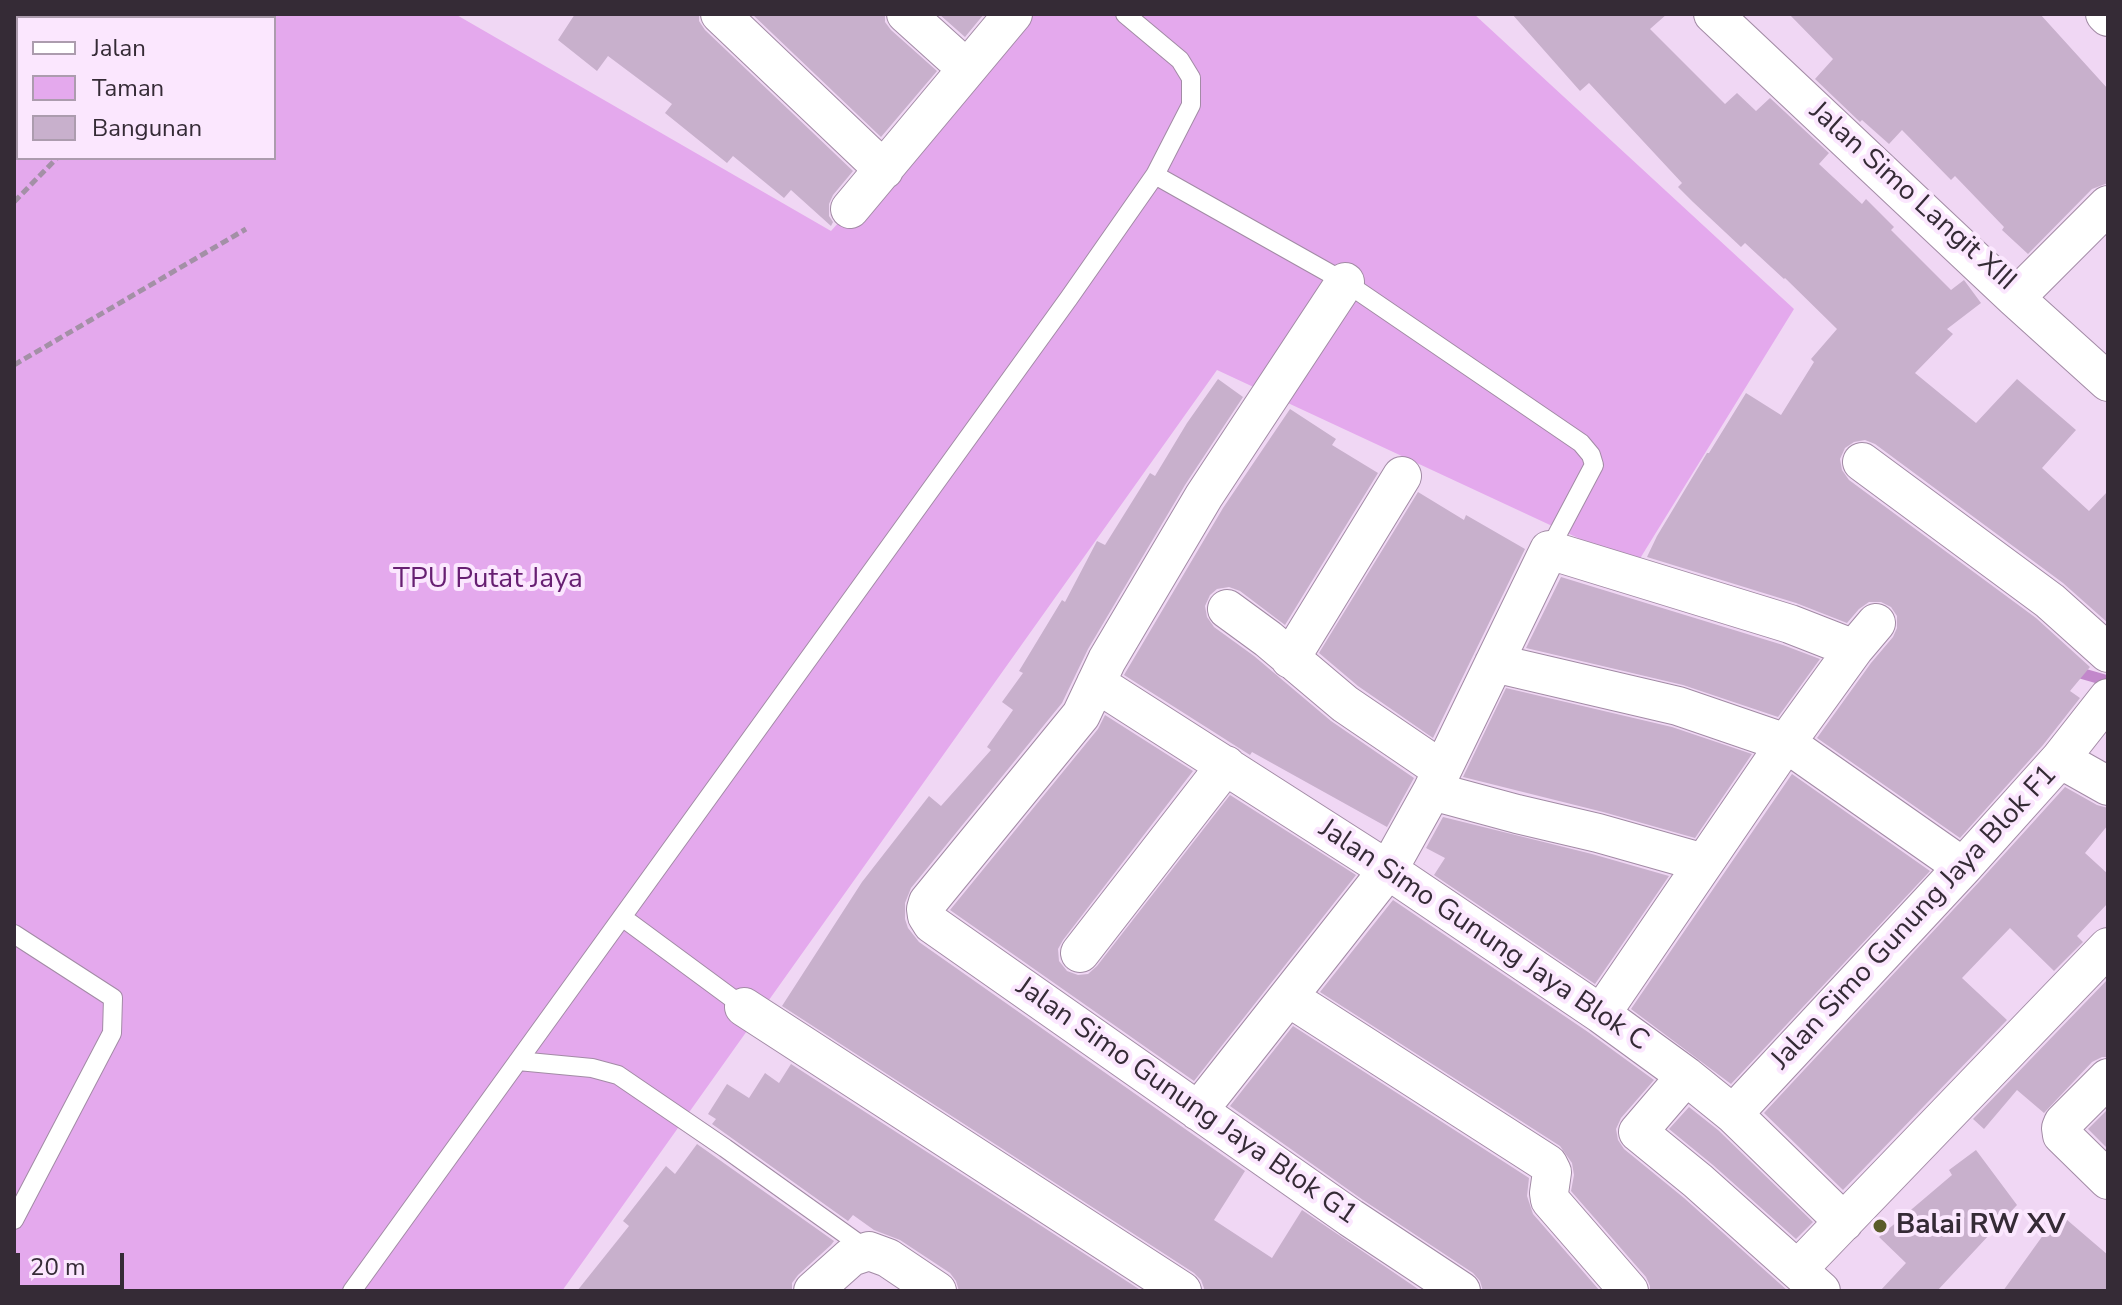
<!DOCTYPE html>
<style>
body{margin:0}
#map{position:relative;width:2122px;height:1305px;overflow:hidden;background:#f0d7f4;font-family:"Nunito Sans",sans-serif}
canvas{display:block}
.frame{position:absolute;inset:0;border:16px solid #352b36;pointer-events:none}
.legend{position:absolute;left:16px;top:16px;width:260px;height:144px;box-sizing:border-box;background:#fbe7fe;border:2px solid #ac9cae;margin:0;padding:10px 14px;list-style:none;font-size:24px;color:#352b36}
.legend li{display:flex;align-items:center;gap:16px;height:40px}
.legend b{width:40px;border:2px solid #ac9cae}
.scale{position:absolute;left:16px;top:1253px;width:108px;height:36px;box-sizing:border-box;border:4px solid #352b36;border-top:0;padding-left:10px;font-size:24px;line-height:28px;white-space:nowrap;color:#352b36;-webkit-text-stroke:6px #fbe7fe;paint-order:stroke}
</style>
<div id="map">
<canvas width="2122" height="1305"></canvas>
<div class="frame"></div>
<ul class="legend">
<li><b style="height:10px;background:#fff"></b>Jalan</li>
<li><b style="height:22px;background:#e4a9ed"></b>Taman</li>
<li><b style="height:22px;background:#c8b0cc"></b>Bangunan</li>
</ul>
<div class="scale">20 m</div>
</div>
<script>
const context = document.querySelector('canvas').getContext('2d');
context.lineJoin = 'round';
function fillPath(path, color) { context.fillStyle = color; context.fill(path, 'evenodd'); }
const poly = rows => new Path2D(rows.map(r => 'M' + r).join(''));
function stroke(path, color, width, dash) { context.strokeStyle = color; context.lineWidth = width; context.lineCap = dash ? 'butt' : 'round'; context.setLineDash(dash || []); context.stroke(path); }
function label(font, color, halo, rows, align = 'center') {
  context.font = font + ' "Nunito Sans",sans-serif'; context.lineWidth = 8; context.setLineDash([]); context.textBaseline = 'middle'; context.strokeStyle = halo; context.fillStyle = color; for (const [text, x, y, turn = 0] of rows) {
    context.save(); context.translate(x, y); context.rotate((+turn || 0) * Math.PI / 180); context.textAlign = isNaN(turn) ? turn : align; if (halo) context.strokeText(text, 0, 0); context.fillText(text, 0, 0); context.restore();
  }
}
fillPath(poly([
 [14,14,455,14,831,231,1027,14,1474,14,1794,309,1636,565,1217,370,562,1291,14,1291],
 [18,18,274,18,274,158,18,158]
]), '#e4a9ed');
stroke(poly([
 [2070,670,2108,681]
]), '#c287cb', 11);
fillPath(poly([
 [575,14,699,14,699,21,705,30,853,171,833,195,829,204,829,216,833,222,831,226,791,190,784,198,733,156,727,163,665,113,672,104,608,56,597,71,558,40],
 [752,14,885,14,885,22,891,30,937,71,881,137],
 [939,14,984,14,965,37],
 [1512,14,1667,14,1650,29,1725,104,1737,93,1756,111,1770,98,1829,153,1819,164,1862,204,1866,199,1894,227,1891,230,1951,290,1964,280,1981,303,1947,329,1953,334,1915,373,1976,423,2017,379,2076,430,2042,468,2089,511,2108,491,2108,623,2063,583,1875,444,1865,440,1854,442,1845,448,1840,459,1842,470,1849,480,2036,618,2090,667,2070,691,2080,698,2043,745,1960,838,1817,738,1871,663,1893,637,1897,628,1897,616,1891,607,1881,602,1869,602,1859,609,1847,623,1796,603,1647,557,1657,536,1707,453,1709,453,1746,393,1781,415,1814,362,1811,359,1837,329,1785,278,1784,279,1745,243,1741,247,1693,202,1678,187,1682,183,1589,83,1580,91],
 [1789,14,2040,14,2108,89,2108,183,2092,189,2028,254,2002,230,2004,227,1955,176,1951,180,1902,130,1889,144,1862,120,1860,122,1815,79,1833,59],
 [1218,379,1243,397,1185,485,1088,649,1062,703,911,888,905,903,905,919,908,928,919,942,1245,1171,1214,1220,1272,1258,1302,1210,1421,1291,1205,1291,1201,1280,1194,1273,782,1006,862,882,929,796,941,806,991,750,987,747,1013,710,1002,702,1023,673,1019,671,1062,600,1065,602,1097,541,1105,545,1150,473,1155,476,1187,423],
 [1290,409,1336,439,1332,445,1378,473,1285,625,1240,591,1229,587,1217,589,1210,595,1205,606,1207,617,1214,627,1254,656,1331,721,1414,778,1387,827,1252,752,1250,755,1124,675,1223,508],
 [1418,492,1464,520,1466,515,1525,549,1433,738,1358,686,1319,653],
 [1561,577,1783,645,1820,659,1778,717,1683,685,1526,648],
 [1506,688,1672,727,1752,754,1695,838,1603,812,1463,777],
 [1105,715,1193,771,1063,940,1058,949,1059,961,1067,971,1078,975,1088,974,1097,966,1230,795,1356,875,1194,1081,950,910,1098,729],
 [1792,774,1930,871,1731,1084,1631,1009],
 [2065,787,2097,805,2108,808,2108,825,2085,853,2108,874,2108,903,2077,936,2083,942,2054,971,2010,928,1962,978,2007,1020,1843,1190,1764,1113,1979,882],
 [1443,817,1592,854,1669,876,1595,984,1434,875,1445,858,1426,848],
 [1393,900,1588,1032,1654,1080,1621,1118,1616,1129,1618,1140,1624,1149,1684,1198,1788,1291,1650,1291,1650,1286,1646,1277,1571,1191,1574,1175,1572,1163,1560,1146,1320,992],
 [2108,979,2108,1057,2102,1057,2092,1062,2044,1113,2017,1090,1984,1129,1973,1119],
 [1293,1026,1529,1178,1527,1196,1533,1214,1600,1291,1483,1291,1480,1281,1473,1273,1363,1200,1230,1106],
 [791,1064,1142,1291,959,1291,956,1281,950,1273,900,1240,874,1230,853,1215,848,1221,712,1124,716,1119,708,1114,727,1084,749,1098,765,1073,779,1083],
 [1689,1107,1718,1130,1813,1222,1796,1239,1713,1165,1669,1129],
 [2108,1109,2108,1149,2088,1129],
 [697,1144,834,1241,831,1245,798,1275,792,1283,792,1291,577,1291,629,1226,623,1221,666,1166,675,1174],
 [1976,1150,2017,1205,1937,1291,1880,1291,1906,1263,1879,1237,1952,1175,1949,1170],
 [2059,1213,2108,1255,2108,1291,2003,1291]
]), '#c8b0cc');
const service = poly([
 [1155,175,1345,282,1581,443,1591,455,1594,465,1549,550],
 [622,917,744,1007],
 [14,934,113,998,112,1033,14,1220],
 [518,1061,592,1068,618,1075,725,1148,869,1251],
 [352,1291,1069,298,1155,175,1191,105,1191,78,1180,60,1125,14]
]);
const minor = poly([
 [720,14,884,170],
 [906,14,967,69],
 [1713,14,2015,298,2108,205],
 [2105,14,2108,17],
 [850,209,1013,14],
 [1345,282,1204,496,1107,660,1081,715,928,902,926,909,927,916,932,924,1351,1218,1461,1291],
 [2015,298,2108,382],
 [1862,462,2050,601,2108,653],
 [1227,609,1268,639,1345,704,1442,770],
 [1290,659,1402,476],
 [1494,663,1678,706,1786,743,1963,867],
 [1096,683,1388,870,1601,1014,1686,1076,1733,1114,1844,1222],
 [2060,759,2108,698],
 [1432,791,1517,814,1598,833,1704,863],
 [1080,953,1226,765],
 [1288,997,1548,1164,1552,1172,1549,1193,1550,1200,1629,1291],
 [744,1007,1182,1291],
 [1601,1014,1786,743,1854,649,1876,623],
 [1686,1076,1638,1132,1698,1181,1821,1291],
 [2108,1078,2063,1123,2061,1128,2062,1135,2108,1180],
 [1198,1111,1388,870,1432,791,1549,550,1790,624,1854,649],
 [1733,1114,1963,867,2060,759,2108,786],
 [1798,1269,2108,947],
 [813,1291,851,1257,869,1251,888,1258,937,1291]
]);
stroke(service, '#a28ba5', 20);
stroke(minor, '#a28ba5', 40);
stroke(poly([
 [195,18,199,14],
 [14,202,57,158],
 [14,365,246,229]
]), '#a390a6', 5, [8, 4]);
stroke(service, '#fff', 18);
stroke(minor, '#fff', 38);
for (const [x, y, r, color] of [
 [1880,1226,8,"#5b5c2a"]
]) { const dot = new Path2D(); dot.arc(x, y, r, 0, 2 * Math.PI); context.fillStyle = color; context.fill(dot); stroke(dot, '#fbe7fe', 3); }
label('28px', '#352b36', '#fbe7fe', [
 ["Jalan Simo Langit XIII",1912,197,42],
 ["Jalan Simo Gunung Jaya Blok F1",1915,918,-47],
 ["Jalan Simo Gunung Jaya Blok C",1483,936,34],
 ["Jalan Simo Gunung Jaya Blok G1",1186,1102,35]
]);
label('28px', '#671f72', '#fbe7fe', [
 ["TPU Putat Jaya",488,580]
]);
label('bold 28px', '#352b36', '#fbe7fe', [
 ["Balai RW XV",1896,1226]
], 'left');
</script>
